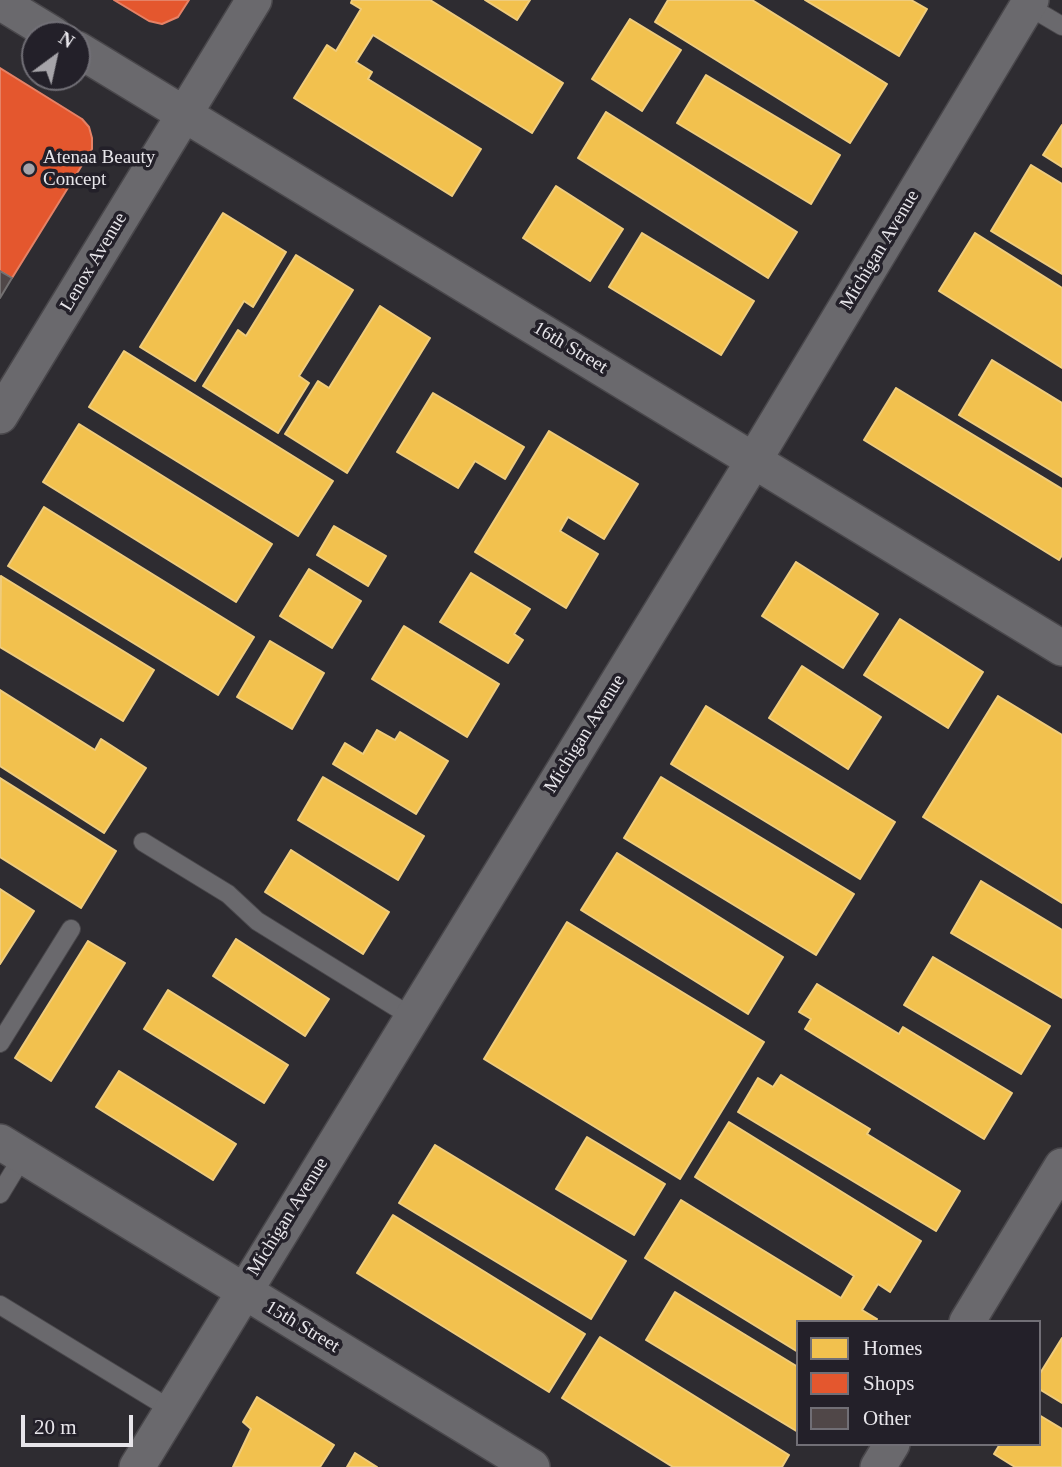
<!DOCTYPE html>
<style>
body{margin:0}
#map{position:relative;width:1062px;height:1467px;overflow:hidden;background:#2e2c31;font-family:Georgia,serif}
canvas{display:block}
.legend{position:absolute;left:796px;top:1320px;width:245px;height:126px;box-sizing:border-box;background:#232029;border:2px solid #716f76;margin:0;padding:9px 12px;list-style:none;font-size:21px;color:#e7e5ea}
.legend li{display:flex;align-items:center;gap:14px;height:35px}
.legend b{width:35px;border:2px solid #716f76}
.north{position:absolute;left:21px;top:21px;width:70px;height:70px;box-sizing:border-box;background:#232029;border:2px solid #716f76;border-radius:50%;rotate:33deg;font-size:19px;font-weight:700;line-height:28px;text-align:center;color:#e7e5ea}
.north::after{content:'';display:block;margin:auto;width:24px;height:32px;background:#a6a4a9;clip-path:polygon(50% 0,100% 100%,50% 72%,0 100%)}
.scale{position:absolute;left:21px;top:1415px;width:112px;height:32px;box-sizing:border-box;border:4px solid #e7e5ea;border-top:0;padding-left:9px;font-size:21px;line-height:24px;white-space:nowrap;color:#e7e5ea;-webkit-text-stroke:5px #232029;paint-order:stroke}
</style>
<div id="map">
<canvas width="1062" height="1467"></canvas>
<ul class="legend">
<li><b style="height:19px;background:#f2c14e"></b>Homes</li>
<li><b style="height:19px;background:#e4572e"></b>Shops</li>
<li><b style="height:19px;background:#504748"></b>Other</li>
</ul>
<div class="north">N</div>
<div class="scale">20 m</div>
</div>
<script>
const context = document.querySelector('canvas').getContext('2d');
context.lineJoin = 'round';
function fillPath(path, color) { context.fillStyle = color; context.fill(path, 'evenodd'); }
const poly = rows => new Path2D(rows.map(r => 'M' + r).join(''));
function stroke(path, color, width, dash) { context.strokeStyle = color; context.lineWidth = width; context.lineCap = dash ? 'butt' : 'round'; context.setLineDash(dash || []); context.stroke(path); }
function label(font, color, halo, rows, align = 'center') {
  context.font = font + ' Georgia,serif'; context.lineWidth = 7; context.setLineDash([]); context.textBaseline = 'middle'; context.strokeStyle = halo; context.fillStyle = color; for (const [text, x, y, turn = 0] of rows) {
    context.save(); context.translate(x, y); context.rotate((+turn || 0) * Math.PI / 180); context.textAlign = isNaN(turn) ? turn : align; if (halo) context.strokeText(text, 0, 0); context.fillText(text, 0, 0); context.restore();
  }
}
const homes = poly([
 [352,0,430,0,563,83,532,133,373,35,356,62,372,72,368,79,481,149,452,196,294,98,327,45,336,51,361,9,351,3,352,0],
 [485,0,530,0,517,20,485,0],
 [668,0,752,0,887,84,850,143,655,22,668,0],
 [805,0,911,0,927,9,899,56,805,0],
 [630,19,681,50,642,111,592,79,630,19],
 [706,75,840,155,811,204,677,123,706,75],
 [606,112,797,232,768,278,578,158,606,112],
 [1062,125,1062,167,1043,155,1062,125],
 [1031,165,1062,184,1062,274,991,231,1031,165],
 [556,186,623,229,590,281,523,238,556,186],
 [223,213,286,252,253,307,244,301,195,381,140,347,223,213],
 [642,233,754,301,721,355,609,287,642,233],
 [975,233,1062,288,1062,368,939,291,975,233],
 [296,255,353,290,299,376,309,383,278,433,203,386,238,330,246,336,296,255],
 [380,306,430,338,347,473,285,434,318,381,329,388,380,306],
 [124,351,333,481,298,536,89,407,124,351],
 [992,360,1062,403,1062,477,959,415,992,360],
 [896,388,1062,489,1062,555,1059,560,864,440,896,388],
 [433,393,524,447,505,479,475,461,458,488,397,452,433,393],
 [79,424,272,544,236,602,43,482,79,424],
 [549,431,638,484,604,539,568,517,560,531,598,554,566,608,475,552,549,431],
 [44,507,254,637,218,695,8,566,44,507],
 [334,526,386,556,368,586,317,555,334,526],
 [796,562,878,614,843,668,762,616,796,562],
 [309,569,361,601,332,648,280,616,309,569],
 [471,573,530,609,514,634,523,640,508,663,440,622,471,573],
 [1,576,154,670,123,721,0,647,1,576],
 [900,619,983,672,948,728,864,675,900,619],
 [404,626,499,684,467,737,372,679,404,626],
 [270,641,324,673,292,729,237,697,270,641],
 [802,666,881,717,848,769,769,718,802,666],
 [0,690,95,750,101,739,146,768,104,833,0,766,0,690],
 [998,696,1062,735,1062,903,923,817,998,696],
 [706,706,895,822,860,879,671,764,706,706],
 [377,730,395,740,400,732,448,761,416,814,333,764,345,743,363,754,377,730],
 [323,777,424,836,398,880,298,820,323,777],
 [661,777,854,894,816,955,624,838,661,777],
 [0,778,116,851,81,908,0,857,0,778],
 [291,850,389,912,363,954,265,892,291,850],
 [617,853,783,957,748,1014,581,910,617,853],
 [981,881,1062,930,1062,998,951,933,981,881],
 [0,889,34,911,0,964,0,889],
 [567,922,764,1042,680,1179,484,1059,567,922],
 [236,939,329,999,305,1036,213,976,236,939],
 [88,941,125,963,51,1081,15,1058,88,941],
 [933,957,1050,1026,1021,1074,904,1005,933,957],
 [817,984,899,1034,903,1027,1012,1093,984,1139,805,1029,811,1019,799,1012,817,984],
 [168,990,288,1065,264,1103,144,1029,168,990],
 [119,1071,236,1144,213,1180,96,1107,119,1071],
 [781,1075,870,1129,867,1134,960,1191,936,1231,738,1112,758,1078,773,1087,781,1075],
 [729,1122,921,1241,890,1292,878,1284,862,1310,877,1319,875,1322,798,1322,798,1352,645,1258,681,1200,841,1298,854,1276,695,1177,729,1122],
 [587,1137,665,1184,634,1235,556,1189,587,1137],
 [435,1145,626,1261,591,1319,399,1203,435,1145],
 [393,1215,585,1334,549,1392,357,1273,393,1215],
 [675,1292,798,1367,798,1432,646,1340,675,1292],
 [600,1337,789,1455,782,1467,673,1467,562,1398,600,1337],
 [1062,1338,1062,1403,1039,1389,1039,1375,1062,1338],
 [257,1397,334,1445,320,1467,233,1467,251,1429,243,1422,257,1397],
 [1039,1415,1062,1429,1062,1467,1015,1467,994,1454,1000,1444,1039,1444,1039,1415],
 [355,1453,377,1467,347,1467,355,1453]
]);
fillPath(homes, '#f2c14e');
stroke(homes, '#efcc7d', 2);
const shops = poly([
 [114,0,189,0,178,17,162,24,149,21,114,0],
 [0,68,82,119,89,127,92,138,92,149,12,278,0,271,0,68]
]);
fillPath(shops, '#e4572e');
stroke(shops, '#e58266', 2);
const building = poly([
 [0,271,12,278,0,298,0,271]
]);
fillPath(building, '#504748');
stroke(building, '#737071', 2);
const service = poly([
 [1023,3,1062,26],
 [143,842,228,894,257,921,412,1017],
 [0,1043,71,929],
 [0,1194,23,1156],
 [0,1305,172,1410]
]);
const minor = poly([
 [0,2,54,35],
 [77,49,1062,648],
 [0,416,254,0],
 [0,1142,532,1467],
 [967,1322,1062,1166],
 [137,1467,754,460,1031,0],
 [878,1467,892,1444]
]);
stroke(service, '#49474b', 20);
stroke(minor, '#49474b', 38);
stroke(service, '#6a696d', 18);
stroke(minor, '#6a696d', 35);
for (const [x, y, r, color] of [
 [29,169,7,"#a6a4a9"]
]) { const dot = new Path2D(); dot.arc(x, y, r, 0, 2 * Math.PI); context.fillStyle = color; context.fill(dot); stroke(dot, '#232029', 2.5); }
label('19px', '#e7e5ea', '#232029', [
 ["Atenaa Beauty",43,158],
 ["Concept",43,180]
], 'left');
label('19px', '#e7e5ea', '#232029', [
 ["Michigan Avenue",880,250,-59],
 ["Lenox Avenue",94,262,-59],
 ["16th Street",570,348,31],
 ["Michigan Avenue",585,734,-58],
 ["Michigan Avenue",288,1217,-58],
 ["15th Street",302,1327,31]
]);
</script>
